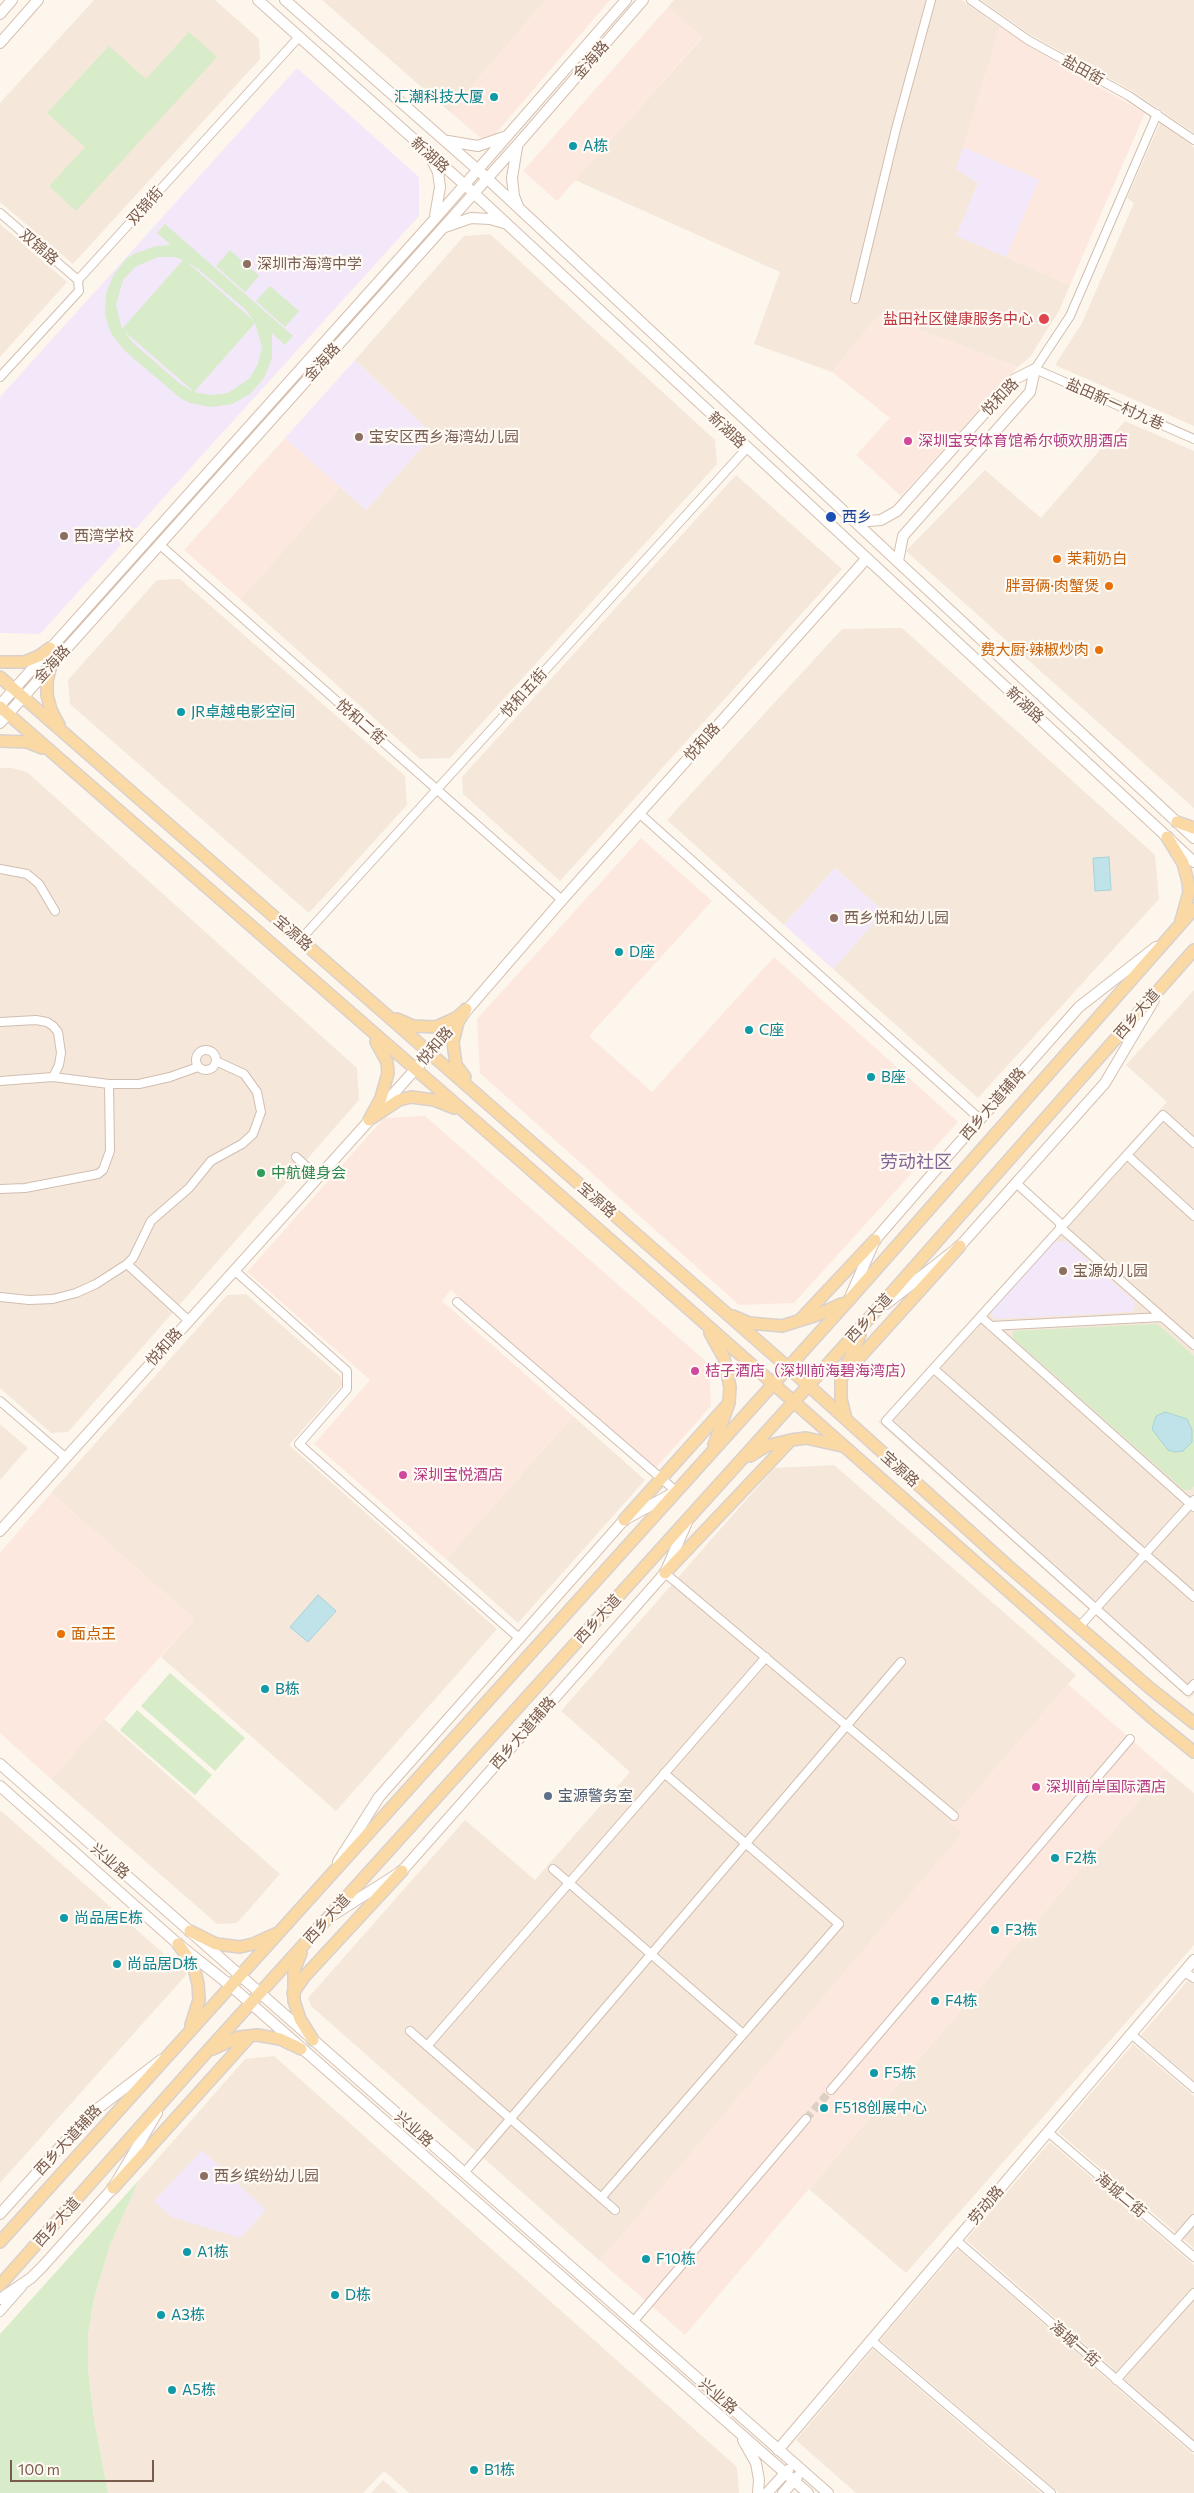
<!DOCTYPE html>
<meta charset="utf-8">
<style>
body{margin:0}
#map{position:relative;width:1194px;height:2493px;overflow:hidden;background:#fdf6ec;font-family:Commissioner,sans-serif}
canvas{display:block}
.scale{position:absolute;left:10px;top:2460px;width:144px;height:22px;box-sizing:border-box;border:2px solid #7a5c4d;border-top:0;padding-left:6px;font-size:15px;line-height:18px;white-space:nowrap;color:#7a5c4d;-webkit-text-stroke:4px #fffaf3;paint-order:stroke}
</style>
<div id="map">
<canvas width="1194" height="2493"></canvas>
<div class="scale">100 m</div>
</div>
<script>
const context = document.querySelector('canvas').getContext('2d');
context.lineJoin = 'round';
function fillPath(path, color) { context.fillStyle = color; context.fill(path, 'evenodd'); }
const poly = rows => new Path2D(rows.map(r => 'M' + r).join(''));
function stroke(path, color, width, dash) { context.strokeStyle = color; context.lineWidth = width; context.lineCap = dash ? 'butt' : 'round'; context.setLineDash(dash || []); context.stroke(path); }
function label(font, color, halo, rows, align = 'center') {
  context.font = font + ' Commissioner,"Noto Sans SC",sans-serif'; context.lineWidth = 4.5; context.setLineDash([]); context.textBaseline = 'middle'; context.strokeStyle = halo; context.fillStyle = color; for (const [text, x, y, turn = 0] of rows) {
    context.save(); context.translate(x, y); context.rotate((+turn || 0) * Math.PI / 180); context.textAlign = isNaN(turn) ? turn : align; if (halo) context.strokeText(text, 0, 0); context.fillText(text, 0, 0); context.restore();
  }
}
fillPath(poly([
 [94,0,215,0,259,39,260,59,73,264,0,202,0,103],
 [322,0,546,0,450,112],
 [674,0,962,0,1000,27,957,169,978,183,957,235,1070,285,1059,311,1030,357,1018,367,879,315,832,372,754,344,780,272,575,180,702,38,668,7],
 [981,0,1194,0,1194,133,1132,91,1031,35],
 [1160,123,1194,147,1194,426,1055,365,1082,323,1134,203,1127,198],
 [0,224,67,282,0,357],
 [490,234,715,440,717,464,450,758,420,759,240,599,340,487,366,510,433,435,355,360,464,236],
 [1125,421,1194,451,1194,808,906,551,985,470,1041,518],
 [736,475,842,569,560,881,463,794,462,777],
 [180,579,405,776,407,805,309,913,70,704,68,680,157,580],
 [902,628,1155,855,1159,899,978,1098,833,969,884,912,835,868,784,925,667,820,842,629],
 [0,768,12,768,27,772,357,1068,359,1100,68,1432,51,1433,0,1388],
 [1194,990,1194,1694,1189,1699,878,1422,1167,1102,1126,1065],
 [246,1294,341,1377,342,1385,289,1445,497,1629,336,1811,161,1657,194,1619,51,1493,227,1295],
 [573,1416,645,1480,518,1623,446,1559],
 [0,1424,28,1448,0,1480],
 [834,1465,1076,1675,950,1822,963,1833,600,2261,311,2006,308,1998,465,1820,535,1880,630,1772,561,1711,774,1468],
 [104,1719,280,1874,237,1923,217,1924,51,1779],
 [1165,1769,1194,1793,1194,1945,906,2273,809,2189],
 [0,1810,187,1974,0,2183],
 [1194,1973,1194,2081,1141,2035],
 [1133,2044,1194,2096,1194,2248,1058,2132],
 [274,2056,737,2467,739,2493,409,2493,384,2471,363,2493,108,2493,94,2419,88,2368,88,2335,94,2299,110,2245,139,2180,245,2059],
 [1050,2142,1194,2265,1194,2440,966,2240],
 [958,2249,1194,2455,1194,2493,1059,2493,880,2340],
 [873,2349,1041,2493,856,2493,796,2440],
 [383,2480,398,2493,371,2493]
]), '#f5e8da');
fillPath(poly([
 [546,0,610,0,492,138,482,139,450,112],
 [668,7,702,37,557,201,523,171],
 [1000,27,1025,44,1145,113,1070,285,1006,257,1039,180,963,147],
 [879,315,1018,367,901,496,856,455,890,418,832,372],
 [285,438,340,487,240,599,184,550],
 [641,838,712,901,589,1036,652,1092,774,957,958,1122,794,1303,739,1305,480,1073,477,1019],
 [425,1116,709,1364,711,1406,655,1469,451,1290,442,1301,573,1416,446,1559,314,1444,370,1380,247,1272,384,1118],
 [51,1493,194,1619,51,1779,0,1733,0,1553],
 [1068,1684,1165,1769,685,2335,600,2261,962,1833,950,1822]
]), '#fde8e0');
fillPath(poly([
 [297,68,419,177,419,216,40,634,0,633,0,397],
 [963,147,1039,180,1006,257,956,236,978,183,956,169],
 [355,360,433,435,366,510,285,438],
 [835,868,884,912,833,969,784,925],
 [1066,1241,1134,1301,1135,1305,1132,1312,994,1319,991,1312,993,1309,1053,1242],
 [202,2150,266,2210,240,2238,172,2217,154,2201]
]), '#f3e8fa');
fillPath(poly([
 [189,32,217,57,76,211,49,186,85,147,47,113,109,46,146,79],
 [165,224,293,336,285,345,272,333,272,358,264,378,250,394,232,404,211,407,190,403,180,398,125,351,112,335,108,325,105,315,106,294,114,274,127,258,136,253,156,246,171,245,157,233],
 [158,257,175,257,183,260,122,329,116,305,123,280,135,267],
 [186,261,198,269,245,309,254,321],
 [255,323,262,347,258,364,249,379,228,393,211,395,194,392],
 [124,331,192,390,192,391,179,383,133,343],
 [230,250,259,276,245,292,216,266],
 [270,286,299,311,285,327,256,301],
 [1155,1324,1160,1326,1194,1356,1194,1486,1191,1490,1184,1490,1013,1338,1013,1331],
 [170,1673,245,1738,215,1771,141,1706],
 [137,1710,212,1775,195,1795,120,1730],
 [139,2180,110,2245,94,2299,88,2335,88,2368,94,2419,108,2493,0,2493,0,2334]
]), '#d8ecc9');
const water = poly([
 [1109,857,1111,890,1095,891,1093,858,1109,857],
 [1165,1412,1187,1419,1192,1430,1192,1442,1183,1451,1175,1452,1168,1450,1152,1429,1156,1416,1165,1412],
 [318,1595,336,1611,308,1642,290,1627,318,1595]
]);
fillPath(water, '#bfe3e8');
stroke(water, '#a5d3da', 1);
stroke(poly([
 [806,2119,831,2090]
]), '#dcd0c4', 8, [8, 4]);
const street = poly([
 [971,0,1028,40,1129,96,1194,140],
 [1157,114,1070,316,1035,369,1194,439],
 [0,213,78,280],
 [855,299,896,129,931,0],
 [0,377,79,291,78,280,299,37],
 [159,544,562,900],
 [639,813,980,1119],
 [0,869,27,874,39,884,55,911],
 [301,939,747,448],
 [0,1022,36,1020,47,1022,53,1026,58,1032,61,1053,59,1065,53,1077],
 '196 1060a10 10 0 1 1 20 0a10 10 0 1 1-20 0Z',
 [0,1081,53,1077,109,1084,139,1084,170,1077,198,1067],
 [1194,1143,1163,1115,886,1421,1188,1691,1194,1684],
 [1127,1155,1194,1216],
 [296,1157,318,1177],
 [1016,1183,1059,1222,1061,1228,1194,1345],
 [0,1189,25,1188,98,1174,103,1170,110,1151,109,1084],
 [127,1264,188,1320],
 [234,1270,347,1371,347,1389,299,1444,519,1638],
 [0,1297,29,1300,53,1299,76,1293,96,1284,127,1264,133,1258,151,1221,189,1188,211,1161,242,1144,253,1134,261,1112,257,1092,244,1074,216,1061],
 [457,1302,677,1492],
 [981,1317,1194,1507],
 [991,1326,1162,1317],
 [934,1369,1194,1597],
 [0,1401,65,1457],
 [665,1573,954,1816],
 [1079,1627,1194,1500],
 [553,1869,743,2034],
 [1184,1972,1194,1978],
 [410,2031,615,2210],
 [1131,2034,1194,2088],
 [427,2046,766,1657],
 [831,2090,1130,1739],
 [1048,2132,1194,2257],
 [464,2173,901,1662],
 [601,2198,839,1924,664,1773],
 [956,2240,1194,2447],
 [1175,2241,1194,2219],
 [0,2312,22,2287],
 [633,2322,806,2119],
 [871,2340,1051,2493],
 [1116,2380,1194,2293]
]);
const secondary = poly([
 [258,0,465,185,1194,862],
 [285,0,478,170,1194,838],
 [0,14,12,0],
 [0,43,38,0],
 [448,141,478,146,504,137],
 [517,147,512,178,514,196,518,206],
 [431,158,438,172,440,187,435,216],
 [445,227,471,218,490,219,504,223],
 [856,522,881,520,897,511,1015,379,1035,369],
 [898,561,903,536,1030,392,1035,369],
 [0,705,433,221,626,0],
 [0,723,518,144,643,0],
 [851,1295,875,1240,953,1150,1079,1007,1156,947],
 [886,1304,960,1246,1105,1083,1154,1000],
 [0,1531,430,1053,562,900,867,558],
 [0,1764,828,2493],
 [0,1786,178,1944,231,1986,808,2493],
 [338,1862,379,1797,624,1520,673,1493],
 [333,1915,402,1871,665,1573,687,1522],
 [0,2214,88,2116,161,2060],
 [0,2299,31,2278,43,2266,113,2188,157,2113],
 [743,2440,756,2463,759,2480,758,2493],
 [778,2450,1194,1960],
 [767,2493,788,2470],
 [783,2493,797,2477]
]);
const primary = poly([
 [0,662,24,662,39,656,50,648],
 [51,665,47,681,47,695,51,710,59,725],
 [0,677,382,1011,808,1385,1007,1565,1151,1689,1194,1723],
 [0,707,522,1162,1151,1717,1194,1752],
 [0,741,27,742,42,748],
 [1177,822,1194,828],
 [1167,837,1183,863,1188,882,1189,892,1181,921],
 [397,1019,413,1026,436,1027,456,1018,463,1012],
 [465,1077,456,1065,453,1042,458,1022,466,1009],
 [372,1118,399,1100,411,1097,434,1100,454,1108],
 [369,1120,381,1098,388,1073,387,1062,376,1042],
 [733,1316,749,1323,782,1326,817,1315,841,1304],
 [799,1321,875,1240],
 [710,1333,724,1358,730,1387,729,1403,714,1445],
 [841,1378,960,1246],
 [846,1419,841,1399,841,1378,860,1335],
 [750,1456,766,1446,791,1440,806,1438,842,1446],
 [624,1520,729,1403],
 [665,1573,791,1440],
 [190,1931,216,1944,240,1947,253,1944,275,1934],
 [178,1944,193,1964,198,1984,199,2000,191,2025],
 [301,1953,294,1971,294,2001,300,2019,313,2040],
 [293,1993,304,1977,402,1871],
 [213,2049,239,2037,257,2035,280,2039,301,2049],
 [113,2188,250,2036],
 [0,2242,849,1300,1194,909],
 [0,2285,204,2055,872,1315,1194,950]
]);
stroke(street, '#d1beb0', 10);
stroke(secondary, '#d6c0b0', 12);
stroke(primary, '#dad1cd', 14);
stroke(street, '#fff', 8);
stroke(secondary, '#fff', 10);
stroke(primary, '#fbd9a5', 11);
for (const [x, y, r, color] of [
 [494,97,5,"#0f9aa8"],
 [573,146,5,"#0f9aa8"],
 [247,264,5,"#8d6e63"],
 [1044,319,6,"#e0444e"],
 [359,437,5,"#8d6e63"],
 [908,441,5,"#d1479c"],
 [831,517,6,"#1a4fb4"],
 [64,536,5,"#8d6e63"],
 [1057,559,5,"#e8710a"],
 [1109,586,5,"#e8710a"],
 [1099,650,5,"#e8710a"],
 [181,712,5,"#0f9aa8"],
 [834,918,5,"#8d6e63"],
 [619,952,5,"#0f9aa8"],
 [749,1030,5,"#0f9aa8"],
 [871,1077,5,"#0f9aa8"],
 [261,1173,5,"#2e9e5b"],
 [1063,1271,5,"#8d6e63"],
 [695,1371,5,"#d1479c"],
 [403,1475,5,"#d1479c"],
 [61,1634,5,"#e8710a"],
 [265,1689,5,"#0f9aa8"],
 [1036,1787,5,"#d1479c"],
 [548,1796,5,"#5c6f8a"],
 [1055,1858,5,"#0f9aa8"],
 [64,1918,5,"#0f9aa8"],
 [995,1930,5,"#0f9aa8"],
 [117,1964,5,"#0f9aa8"],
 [935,2001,5,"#0f9aa8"],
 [874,2073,5,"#0f9aa8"],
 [824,2108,5,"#0f9aa8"],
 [204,2176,5,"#8d6e63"],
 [187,2252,5,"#0f9aa8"],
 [646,2259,5,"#0f9aa8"],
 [335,2295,5,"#0f9aa8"],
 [161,2315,5,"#0f9aa8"],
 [172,2390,5,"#0f9aa8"],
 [474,2470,5,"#0f9aa8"]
]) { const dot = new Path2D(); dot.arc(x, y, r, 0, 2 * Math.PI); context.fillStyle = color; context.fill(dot); stroke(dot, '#fffaf3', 2); }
label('15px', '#7a5c4d', '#fffaf3', [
 ["金海路",591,60,-49],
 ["盐田街",1083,70,29],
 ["新湖路",430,155,42],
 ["双锦街",145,206,-48],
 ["双锦路",39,247,41],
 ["金海路",322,362,-48],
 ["悦和路",1000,397,-46],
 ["盐田新一村九巷",1115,404,24],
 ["新湖路",727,430,43],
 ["金海路",52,664,-48],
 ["悦和五街",524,693,-48],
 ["新湖路",1025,705,43],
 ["悦和二街",361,722,41],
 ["悦和路",702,742,-48],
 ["宝源路",293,933,41],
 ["西乡大道",1137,1014,-49],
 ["悦和路",435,1046,-49],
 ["西乡大道辅路",993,1104,-49],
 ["宝源路",597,1200,41],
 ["西乡大道",869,1318,-48],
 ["悦和路",164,1347,-48],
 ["宝源路",900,1469,42],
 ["西乡大道",598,1619,-48],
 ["西乡大道辅路",523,1733,-49],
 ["兴业路",110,1861,41],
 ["西乡大道",327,1919,-48],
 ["兴业路",414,2129,41],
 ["西乡大道辅路",68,2140,-47],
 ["海城二街",1121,2195,40],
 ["劳动路",986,2205,-50],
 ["西乡大道",57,2222,-48],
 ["海城一街",1075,2344,41],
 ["兴业路",718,2396,41]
]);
label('15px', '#0d838f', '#fffaf3', [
 ["汇潮科技大厦",484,97,"right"],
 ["A栋",583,146],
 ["JR卓越电影空间",191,712],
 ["D座",629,952],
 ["C座",759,1030],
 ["B座",881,1077],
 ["B栋",275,1689],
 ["F2栋",1065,1858],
 ["尚品居E栋",74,1918],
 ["F3栋",1005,1930],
 ["尚品居D栋",127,1964],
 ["F4栋",945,2001],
 ["F5栋",884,2073],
 ["F518创展中心",834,2108],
 ["A1栋",197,2252],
 ["F10栋",656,2259],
 ["D栋",345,2295],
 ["A3栋",171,2315],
 ["A5栋",182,2390],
 ["B1栋",484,2470]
], 'left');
label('15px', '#785e54', '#fffaf3', [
 ["深圳市海湾中学",257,264],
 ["宝安区西乡海湾幼儿园",369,437],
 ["西湾学校",74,536],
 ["西乡悦和幼儿园",844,918],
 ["宝源幼儿园",1073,1271],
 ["西乡缤纷幼儿园",214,2176]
], 'left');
label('15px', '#be3a42', '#fffaf3', [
 ["盐田社区健康服务中心",1033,319]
], 'right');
label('15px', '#b23c85', '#fffaf3', [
 ["深圳宝安体育馆希尔顿欢朋酒店",918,441],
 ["桔子酒店（深圳前海碧海湾店）",705,1371],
 ["深圳宝悦酒店",413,1475],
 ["深圳前岸国际酒店",1046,1787]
], 'left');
label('15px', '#164399', '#fffaf3', [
 ["西乡",842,517]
], 'left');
label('15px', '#c56008', '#fffaf3', [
 ["茉莉奶白",1067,559],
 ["胖哥俩·肉蟹煲",1099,586,"right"],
 ["费大厨·辣椒炒肉",1089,650,"right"],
 ["面点王",71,1634]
], 'left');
label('15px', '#27864d', '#fffaf3', [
 ["中航健身会",271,1173]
], 'left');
label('15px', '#4e5e75', '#fffaf3', [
 ["宝源警务室",558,1796]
], 'left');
label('18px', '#846695', '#fffaf3', [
 ["劳动社区",916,1162]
]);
</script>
